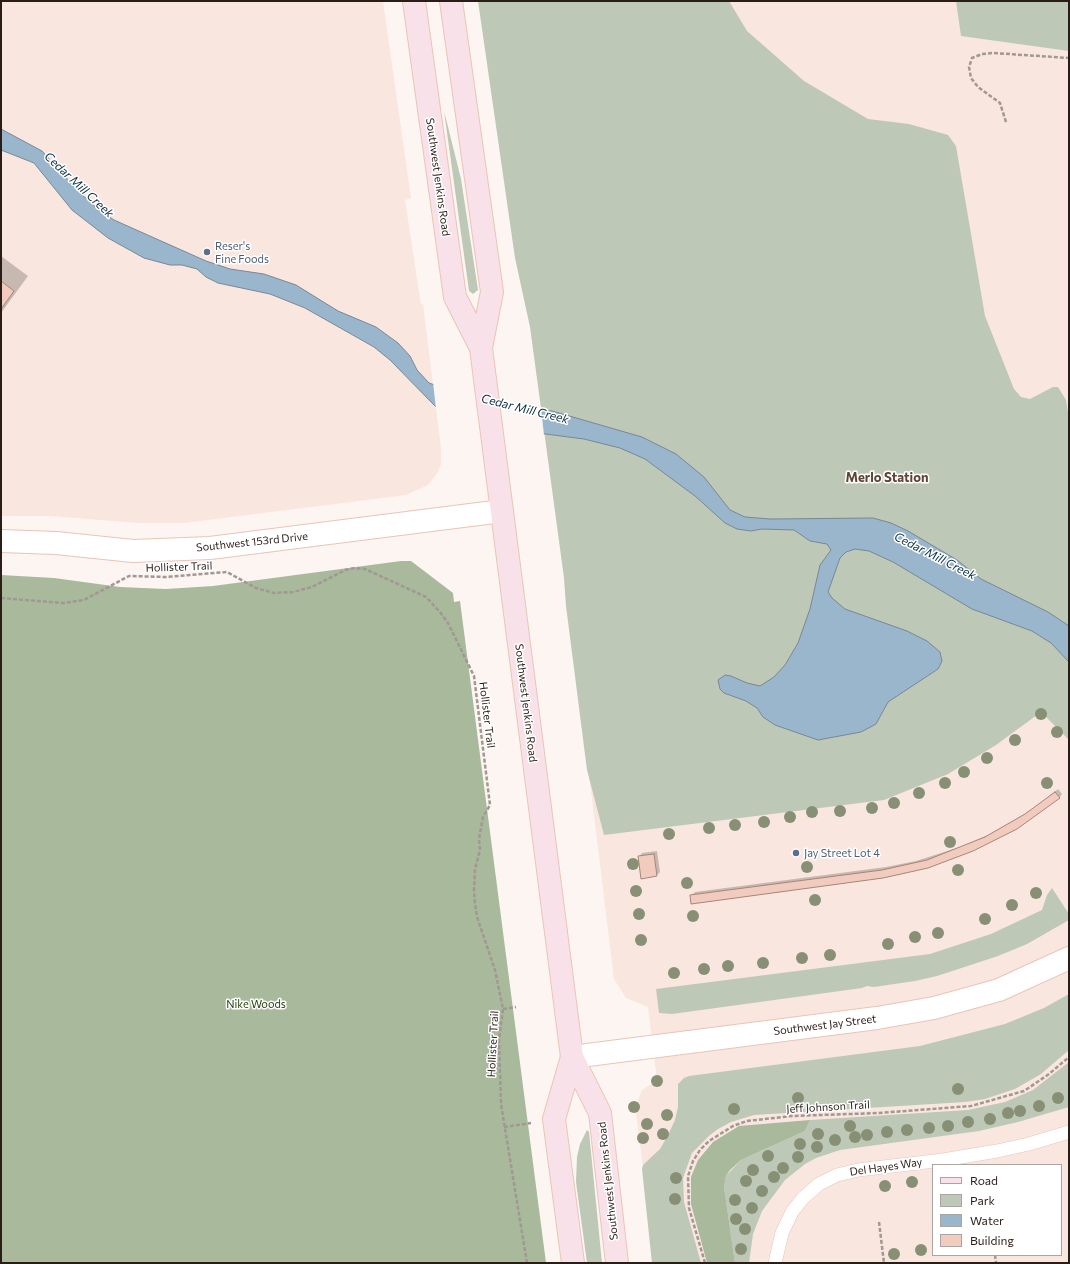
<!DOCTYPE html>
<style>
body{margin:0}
#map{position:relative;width:1070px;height:1264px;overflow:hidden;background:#fdf5f2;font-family:Commissioner,sans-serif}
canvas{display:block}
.frame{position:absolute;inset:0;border:2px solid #2a1d18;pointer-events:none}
.legend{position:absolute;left:932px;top:1164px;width:130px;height:92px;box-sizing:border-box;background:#fff;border:1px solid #aaa5a3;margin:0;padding:5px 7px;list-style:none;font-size:12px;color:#2a1d18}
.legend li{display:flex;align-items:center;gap:8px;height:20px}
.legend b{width:20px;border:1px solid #aaa5a3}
</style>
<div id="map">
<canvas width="1070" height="1264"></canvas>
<div class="frame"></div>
<ul class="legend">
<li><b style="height:5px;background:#f8e1e8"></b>Road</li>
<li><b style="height:11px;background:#bec8b6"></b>Park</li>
<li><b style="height:11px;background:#9ab6cc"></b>Water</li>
<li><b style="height:11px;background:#f1ccbe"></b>Building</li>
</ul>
</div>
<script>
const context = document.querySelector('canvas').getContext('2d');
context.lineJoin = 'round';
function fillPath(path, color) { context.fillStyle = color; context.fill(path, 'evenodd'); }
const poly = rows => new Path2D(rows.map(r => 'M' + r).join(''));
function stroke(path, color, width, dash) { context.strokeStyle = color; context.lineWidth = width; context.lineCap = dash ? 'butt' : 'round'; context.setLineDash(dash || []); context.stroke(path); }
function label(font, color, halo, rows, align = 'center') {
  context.font = font + ' Commissioner,sans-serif'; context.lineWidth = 3; context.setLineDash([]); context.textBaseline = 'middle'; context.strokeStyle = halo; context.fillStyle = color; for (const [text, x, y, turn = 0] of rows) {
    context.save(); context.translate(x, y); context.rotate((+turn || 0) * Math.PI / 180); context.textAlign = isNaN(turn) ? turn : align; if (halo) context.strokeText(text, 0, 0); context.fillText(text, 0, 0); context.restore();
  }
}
fillPath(poly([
 [1,1,383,1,411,198,405,200,421,305,423,304,441,448,441,464,438,472,428,485,406,495,184,523,139,523,49,516,1,516],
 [487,1,1069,1,1069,1263,655,1263,636,1113,636,1105,642,1090,657,1080,648,1007,626,998,614,979,566,586],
 [933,1165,1061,1165,1061,1255,933,1255]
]), '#f9e6df');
fillPath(poly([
 [478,1,729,1,747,31,804,81,868,119,909,124,948,135,956,146,985,316,1014,389,1021,397,1030,399,1053,387,1058,387,1066,400,1069,419,1069,740,1041,712,996,745,948,774,884,800,604,835,587,770,566,606,564,578,530,327,515,258],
 [956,1,1069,1,1069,51,961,36],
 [444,111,461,179,478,290,473,294,469,291],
 [1052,888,1069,914,1069,920,1027,944,998,956,937,976,915,981,874,987,867,986,862,988,672,1014,659,1013,656,989,930,954,991,934,1042,910,1047,895],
 [1069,994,1069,1050,1041,1074,1015,1089,985,1099,965,1102,754,1115,731,1122,718,1129,710,1135,692,1153,683,1178,684,1202,701,1263,652,1263,642,1169,643,1165,660,1149,668,1135,675,1120,678,1107,678,1084,684,1078,689,1076,920,1046,1005,1024,1044,1008],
 [1069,1062,1069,1107,1018,1122,979,1131,840,1150,816,1158,805,1164,785,1180,762,1211,753,1234,749,1263,735,1263,724,1187,726,1176,741,1160,805,1131,810,1120,968,1110,1005,1102,1033,1090],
 [587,1130,589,1132,602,1263,587,1263,576,1182,577,1157,580,1144]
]), '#bec8b6');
fillPath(poly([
 [401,561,411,561,453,593,454,602,460,601,546,1263,1,1263,1,575,54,578,120,587,166,589,213,586],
 [810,1120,805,1131,741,1160,730,1170,726,1176,724,1187,735,1263,707,1263,691,1204,691,1177,698,1160,713,1142,739,1126]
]), '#a9b99c');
const water = poly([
 [1,129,42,151,79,192,99,210,114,220,206,261,230,269,264,274,296,285,338,311,376,327,398,343,410,356,417,370,429,383,466,396,519,408,552,411,642,437,676,454,704,477,730,510,745,517,770,519,873,518,891,523,908,531,957,560,981,579,1048,612,1069,626,1069,662,1051,643,1032,631,972,609,893,562,869,551,855,549,846,552,840,558,828,592,832,598,845,609,907,631,927,641,940,652,942,661,938,669,888,702,876,724,861,732,818,740,775,725,763,717,757,708,746,701,724,693,720,689,718,680,725,675,731,676,747,683,760,686,774,677,785,665,798,643,810,609,820,565,831,550,827,544,810,541,794,530,762,529,751,531,737,529,725,523,695,496,645,459,620,448,584,439,515,430,436,407,390,360,374,347,305,308,270,294,218,283,206,277,197,269,182,265,170,265,144,258,108,238,72,210,34,163,1,150,1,129]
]);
fillPath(water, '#9ab6cc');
stroke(water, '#788896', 1);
fillPath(poly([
 [433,382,466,394,520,406,541,408,544,435,515,432,459,419,436,409]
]), '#fdf5f2');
fillPath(poly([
 [1,256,28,276,1,313],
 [1058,789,1062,794,1059,798,1016,828,928,867,691,896,695,892,886,867,916,861,960,847,990,834,1030,811],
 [657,851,660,872,657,875,639,857,642,853]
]), '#0003');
const building = poly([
 [1,281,14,291,1,309,1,281],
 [1055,792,1060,798,1017,829,973,851,928,868,883,878,691,904,690,895,882,870,927,860,985,837,1025,814,1055,792],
 [654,854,657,876,641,879,638,856,654,854]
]);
fillPath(building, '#f1ccbe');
stroke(building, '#a88679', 1);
const service = poly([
 [775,1263,782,1233,792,1212,803,1198,819,1184,837,1175,858,1170,943,1160,997,1151,1029,1144,1069,1132]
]);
const tertiary = poly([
 [1,541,56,543,133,551,210,548,502,511],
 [572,1057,877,1018,934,1008,999,990,1069,958]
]);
const secondary = poly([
 [414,1,455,297,481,348],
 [451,1,492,292,481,348,572,1057],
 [573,1263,554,1119,572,1057,600,1113,617,1263]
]);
stroke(service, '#e9c5b6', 14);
stroke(tertiary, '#e9c5b6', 24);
stroke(secondary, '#e9c5b6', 24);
stroke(poly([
 [1006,122,1000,103,978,87,971,78,969,67,972,58,982,54,993,53,1069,58],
 [1,598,63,603,84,600,129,576,166,577,227,572,256,588,274,593,293,592,312,587,345,570,355,568,365,569,426,597,440,612,448,623,474,676,490,805,483,817,479,839,480,850,475,869,474,891,475,904,477,917,495,970,503,1009,499,1040,501,1104,527,1263],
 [503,1009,516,1007],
 [504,1127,531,1123],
 [879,1222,884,1263],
 [995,1255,996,1263],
 [705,1263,689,1208,688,1176,693,1161,700,1150,709,1141,733,1126,747,1121,792,1116,879,1113,971,1106,1024,1091,1049,1074,1069,1057]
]), '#a19793', 2.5, [4, 2]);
stroke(service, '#fff', 13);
stroke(tertiary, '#fff', 22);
stroke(secondary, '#f8e1e8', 22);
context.fillStyle = '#879075';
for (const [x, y] of [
 [1041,714],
 [1057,732],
 [1015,740],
 [987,758],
 [964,772],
 [945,783],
 [1047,783],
 [919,793],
 [894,803],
 [872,808],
 [840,811],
 [812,812],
 [790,817],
 [764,822],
 [735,825],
 [709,828],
 [669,834],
 [950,842],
 [633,864],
 [807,867],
 [958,870],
 [687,883],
 [636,891],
 [1036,893],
 [815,900],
 [1012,905],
 [639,914],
 [693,916],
 [985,919],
 [938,933],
 [915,937],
 [641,940],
 [888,944],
 [830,955],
 [802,958],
 [763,963],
 [728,966],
 [704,969],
 [674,973],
 [657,1081],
 [958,1089],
 [798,1098],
 [1058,1098],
 [1039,1106],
 [634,1107],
 [734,1109],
 [1020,1111],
 [1008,1113],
 [667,1115],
 [990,1119],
 [968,1122],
 [647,1124],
 [850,1126],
 [948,1126],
 [929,1128],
 [907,1130],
 [887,1132],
 [663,1134],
 [818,1134],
 [867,1135],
 [855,1137],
 [643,1138],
 [835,1140],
 [800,1144],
 [817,1147],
 [768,1156],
 [798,1157],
 [783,1168],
 [753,1170],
 [774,1177],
 [676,1178],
 [746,1181],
 [912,1182],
 [885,1186],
 [762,1191],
 [675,1199],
 [735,1200],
 [752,1208],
 [736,1219],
 [745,1229],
 [741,1249],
 [921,1250],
 [894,1254]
]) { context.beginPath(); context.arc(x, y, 6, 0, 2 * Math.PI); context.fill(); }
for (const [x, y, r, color] of [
 [207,252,4,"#5c6f8a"],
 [796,853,4,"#5c6f8a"]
]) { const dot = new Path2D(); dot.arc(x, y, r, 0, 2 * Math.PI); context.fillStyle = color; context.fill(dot); stroke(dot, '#fff', 1.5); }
label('11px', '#2a1d18', '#fff', [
 ["Southwest Jenkins Road",438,177,82],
 ["Southwest 153rd Drive",252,542,-6],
 ["Hollister Trail",179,567,-2],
 ["Southwest Jenkins Road",526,703,83],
 ["Hollister Trail",487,715,83],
 ["Southwest Jay Street",825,1025,-7],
 ["Hollister Trail",493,1044,-87],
 ["Jeff Johnson Trail",828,1107,-3],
 ["Del Hayes Way",886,1167,-8],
 ["Southwest Jenkins Road",608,1181,-96]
]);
label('11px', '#4e5e75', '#fff', [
 ["Reser's",215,246],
 ["Fine Foods",215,259],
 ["Jay Street Lot 4",804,853]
], 'left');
label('11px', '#273d0f', '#fff', [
 ["Nike Woods",256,1004]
]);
label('italic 12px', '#0a2e46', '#fff', [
 ["Cedar Mill Creek",79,185,43],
 ["Cedar Mill Creek",525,409,14],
 ["Cedar Mill Creek",935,556,27]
]);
label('bold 13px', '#604236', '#fff', [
 ["Merlo Station",887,478]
]);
</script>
